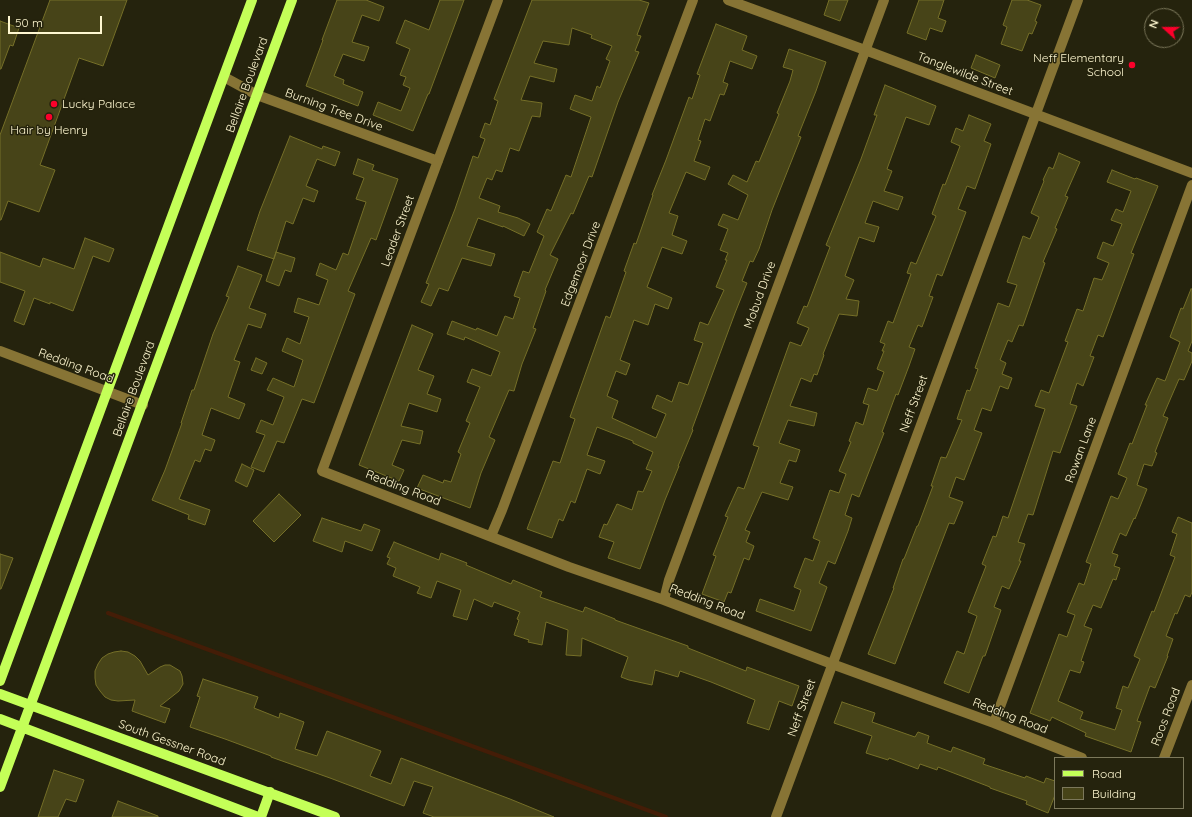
<!DOCTYPE html>
<style>
body{margin:0}
#map{position:relative;width:1192px;height:817px;overflow:hidden;background:#25230d;font-family:Quicksand,sans-serif}
canvas{display:block}
.legend{position:absolute;left:1054px;top:757px;width:130px;height:52px;box-sizing:border-box;background:#25230d;border:1px solid #7c785b;margin:0;padding:5px 7px;list-style:none;font-size:12px;color:#fff8d1}
.legend li{display:flex;align-items:center;gap:8px;height:20px}
.legend b{width:20px;border:1px solid #7c785b}
.north{position:absolute;left:1144px;top:8px;width:40px;height:40px;box-sizing:border-box;background:#25230d;border:1px solid #7c785b;border-radius:50%;rotate:291deg;font-size:11px;font-weight:700;line-height:16px;text-align:center;color:#fff8d1}
.north::after{content:'';display:block;margin:auto;width:14px;height:18px;background:#fc002b;clip-path:polygon(50% 0,100% 100%,50% 72%,0 100%)}
.scale{position:absolute;left:8px;top:16px;width:94px;height:18px;box-sizing:border-box;border:2px solid #fff8d1;border-top:0;padding-left:5px;font-size:12px;line-height:14px;white-space:nowrap;color:#fff8d1;-webkit-text-stroke:3px #25230d;paint-order:stroke}
</style>
<div id="map">
<canvas width="1192" height="817"></canvas>
<ul class="legend">
<li><b style="height:5px;background:#c4ff58"></b>Road</li>
<li><b style="height:11px;background:#474418"></b>Building</li>
</ul>
<div class="north">N</div>
<div class="scale">50 m</div>
</div>
<script>
const context = document.querySelector('canvas').getContext('2d');
context.lineJoin = 'round';
const poly = rows => new Path2D(rows.map(r => 'M' + r).join(''));
function stroke(path, color, width, dash) { context.strokeStyle = color; context.lineWidth = width; context.lineCap = dash ? 'butt' : 'round'; context.setLineDash(dash || []); context.stroke(path); }
function fillPath(path, color) { context.fillStyle = color; context.fill(path, 'evenodd'); }
function label(font, color, halo, rows, align = 'center') {
  context.font = font + ' Quicksand,sans-serif'; context.lineWidth = 3; context.setLineDash([]); context.textBaseline = 'middle'; context.strokeStyle = halo; context.fillStyle = color; for (const [text, x, y, turn = 0] of rows) {
    context.save(); context.translate(x, y); context.rotate((+turn || 0) * Math.PI / 180); context.textAlign = isNaN(turn) ? turn : align; if (halo) context.strokeText(text, 0, 0); context.fillText(text, 0, 0); context.restore();
  }
}
stroke(poly([
 [108,613,666,817]
]), '#441d07', 4);
const building = poly([
 [50,0,127,0,103,66,79,58,40,165,55,170,39,212,8,201,1,220,0,220,0,135,50,0],
 [337,0,366,0,384,7,379,21,362,15,352,42,369,47,364,61,343,54,334,76,344,80,343,84,363,92,358,106,306,86,323,40,322,40,337,0],
 [440,0,464,0,429,94,428,94,413,131,373,115,378,102,401,111,410,88,403,85,406,77,400,75,410,49,396,43,405,20,429,30,440,0],
 [532,0,639,0,649,3,637,35,641,36,635,51,639,52,618,102,592,177,589,176,573,214,571,213,550,255,558,259,545,290,546,291,533,328,536,329,522,364,514,391,509,390,489,437,495,440,481,473,470,508,417,488,423,475,443,483,444,480,451,482,461,454,458,452,470,423,466,421,480,387,467,382,472,369,491,376,500,352,465,337,464,340,447,334,452,321,476,330,477,328,497,336,505,316,513,319,520,298,514,296,523,271,529,273,544,236,537,232,547,209,551,211,566,175,571,177,591,117,570,109,575,95,592,101,597,86,600,88,610,61,606,59,612,46,591,38,592,35,572,28,569,45,543,41,534,63,557,69,554,82,530,76,521,100,542,103,540,117,532,116,519,151,510,148,502,172,496,170,492,180,487,178,479,198,500,206,498,212,518,218,530,224,524,236,503,226,503,227,478,218,467,246,495,254,491,266,462,258,448,291,439,288,431,306,421,302,429,284,426,283,455,209,473,156,478,158,485,139,480,137,485,123,490,125,498,101,494,99,532,0],
 [829,0,848,0,840,21,824,15,829,0],
 [919,0,944,0,938,18,946,21,942,32,930,28,926,40,907,33,919,0],
 [1012,0,1027,0,1041,5,1035,21,1037,22,1032,34,1029,33,1022,51,1001,44,1007,27,1003,25,1012,0],
 [0,21,19,28,13,46,10,45,1,69,0,69,0,21],
 [716,24,747,36,742,50,757,56,752,69,730,61,723,82,728,84,724,95,720,94,710,121,705,119,698,140,701,141,694,161,710,167,705,180,686,172,669,213,678,216,672,235,687,241,682,254,662,247,647,287,672,298,668,309,655,304,648,325,634,320,620,360,630,364,626,375,616,371,607,396,618,401,612,418,656,438,666,414,652,408,657,395,672,402,679,382,688,385,703,343,694,340,700,322,708,325,724,290,716,287,727,260,725,260,728,253,720,250,728,229,718,225,723,214,738,220,748,195,728,184,733,175,747,182,756,161,759,162,779,114,777,113,790,81,793,70,783,67,789,49,826,62,816,91,798,136,801,137,772,210,759,249,753,262,750,261,742,281,747,283,735,313,692,429,693,430,678,466,679,466,665,500,640,569,608,558,614,542,599,537,604,524,607,525,617,504,632,510,638,491,643,492,652,471,646,469,653,452,633,443,633,441,597,427,587,455,605,461,600,474,587,469,575,503,571,501,563,521,559,519,552,538,527,529,553,461,560,463,575,419,570,417,606,316,610,318,626,272,624,271,634,243,636,244,653,195,652,195,666,160,689,97,692,99,700,75,697,74,716,24],
 [976,55,1000,65,995,78,971,68,976,55],
 [885,85,936,106,929,125,906,117,887,169,892,171,884,191,903,197,898,210,873,201,865,223,879,227,874,242,859,237,845,276,854,280,846,299,859,301,857,316,839,314,823,354,824,355,817,375,814,374,811,382,801,378,790,406,817,413,814,426,788,420,779,443,800,450,796,462,789,460,780,483,793,487,788,500,762,492,745,530,750,532,746,542,754,546,749,560,744,558,731,593,728,592,724,602,702,594,716,556,713,555,728,517,725,516,738,487,744,489,759,447,753,445,790,342,801,346,809,328,797,323,804,306,807,307,830,247,826,245,861,159,877,115,874,115,885,85],
 [969,115,991,124,984,141,991,144,975,189,967,186,958,209,966,212,942,276,937,274,929,296,933,297,922,327,918,325,909,347,915,349,909,366,898,395,896,394,882,432,884,433,859,497,852,494,845,515,852,518,848,531,835,564,828,561,819,583,827,587,811,631,756,611,760,599,794,611,801,590,794,587,805,558,813,561,820,541,813,538,830,490,839,493,846,474,839,471,851,442,849,441,856,422,863,425,869,405,863,403,868,388,877,391,884,372,877,369,884,351,882,351,885,344,880,342,888,321,893,323,911,274,907,273,911,262,916,264,936,216,932,214,943,184,945,185,960,146,951,142,956,128,963,131,969,115],
 [290,136,322,149,323,146,340,152,335,166,317,159,306,186,318,191,314,202,303,198,293,224,286,221,274,259,247,250,260,211,290,136],
 [1059,153,1080,162,1065,196,1068,197,1055,228,1057,229,1043,262,1045,263,1023,326,1019,325,1012,342,1008,340,1000,360,1006,363,1002,374,1012,378,1008,389,1000,386,991,411,982,408,974,430,982,433,964,480,956,477,949,497,963,502,954,524,949,523,895,664,868,654,894,588,893,588,903,559,904,559,917,526,918,526,933,486,931,486,941,457,946,458,962,420,957,419,967,390,970,391,978,369,975,368,998,303,1009,307,1017,285,1007,282,1023,236,1030,239,1039,217,1031,213,1044,181,1043,180,1049,167,1053,169,1059,153],
 [358,159,374,165,372,170,398,179,376,240,371,238,348,291,355,294,314,403,302,399,284,443,277,441,264,472,251,467,265,435,256,432,261,420,273,425,284,397,267,390,273,378,294,387,303,360,282,351,287,338,300,344,309,317,294,312,298,298,319,305,328,280,316,275,320,263,336,270,343,253,348,255,366,202,356,199,364,178,353,174,358,159],
 [1112,170,1135,179,1136,178,1158,186,1131,253,1134,254,1103,337,1098,335,1090,356,1094,357,1083,386,1077,383,1070,404,1077,406,1060,453,1053,451,1033,515,1028,514,1018,542,1025,544,1019,561,1021,561,1009,589,1002,586,994,607,1001,610,985,656,983,656,969,693,944,683,957,651,964,654,977,616,968,612,986,566,982,564,993,536,996,537,1003,516,1008,518,1045,409,1035,406,1041,390,1049,393,1068,342,1065,341,1077,309,1083,311,1094,278,1102,280,1109,263,1097,258,1103,242,1113,246,1122,224,1111,220,1116,209,1123,212,1131,191,1107,182,1112,170],
 [85,238,114,249,109,262,93,256,73,311,50,302,50,304,34,298,24,325,14,321,25,291,0,282,0,252,40,267,43,258,74,269,85,238],
 [276,252,295,258,291,272,285,270,279,286,266,281,276,252],
 [238,266,262,275,249,308,266,314,261,328,248,324,234,360,240,362,228,397,245,404,239,419,211,408,202,435,215,440,211,451,205,449,200,462,195,460,179,499,210,510,205,525,188,519,189,515,152,500,165,470,182,423,181,423,192,390,194,390,213,334,229,297,226,296,238,266],
 [1191,289,1192,289,1192,341,1188,351,1192,353,1192,361,1184,380,1179,379,1163,416,1168,418,1155,452,1157,453,1152,466,1144,464,1137,485,1147,489,1135,519,1134,518,1126,536,1120,533,1112,553,1118,555,1114,566,1120,568,1116,580,1113,579,1101,608,1093,605,1084,626,1092,629,1081,661,1084,662,1080,673,1070,670,1058,701,1083,712,1080,719,1115,730,1122,710,1116,708,1123,686,1128,688,1140,659,1134,656,1152,611,1154,612,1175,557,1170,555,1177,534,1172,532,1178,517,1192,523,1192,592,1190,597,1185,595,1177,614,1175,613,1166,636,1173,639,1167,656,1168,656,1155,688,1150,686,1137,721,1141,722,1131,752,1085,736,1086,733,1052,717,1050,721,1030,713,1059,634,1067,637,1075,615,1067,612,1079,583,1084,585,1091,564,1086,562,1111,496,1118,499,1127,478,1118,474,1130,443,1132,444,1147,405,1145,405,1157,378,1165,381,1180,342,1170,337,1181,308,1183,309,1191,289],
 [412,325,433,334,418,370,434,376,427,394,441,399,437,412,409,403,401,426,423,431,420,444,402,440,392,465,404,470,399,481,359,465,412,325],
 [256,358,267,363,262,374,251,370,256,358],
 [242,464,254,470,247,487,235,481,242,464],
 [279,494,301,515,274,542,253,521,279,494],
 [322,518,361,531,364,524,380,530,372,551,345,541,342,552,313,541,322,518],
 [394,542,439,560,441,553,467,563,466,565,511,584,513,580,542,592,540,597,583,612,585,607,615,619,615,620,688,646,688,648,746,671,747,667,799,686,792,706,779,701,769,730,747,723,755,700,711,682,680,671,678,677,655,670,652,685,629,680,621,677,628,657,582,638,581,656,566,655,568,630,546,622,542,645,528,642,529,640,514,635,519,620,517,619,520,612,494,602,492,607,474,599,467,620,453,616,461,590,437,581,431,598,417,593,420,587,393,576,396,568,387,564,390,558,387,557,394,542],
 [0,554,13,558,1,589,0,589,0,554],
 [121,651,128,652,135,656,140,661,148,675,160,667,165,665,170,665,180,671,182,676,183,684,179,691,160,706,170,709,165,723,132,711,135,700,118,701,111,700,105,697,100,691,96,685,95,678,95,671,98,664,102,658,108,654,114,652,121,651],
 [203,679,258,697,254,708,279,718,280,713,304,722,295,749,317,756,327,731,381,751,370,776,391,784,401,758,510,799,554,817,434,817,423,813,433,787,414,781,404,806,330,778,271,757,271,756,225,739,190,727,200,697,197,696,203,679],
 [842,702,875,713,872,722,915,737,918,732,929,736,927,743,951,752,953,747,985,759,983,764,1025,778,1026,776,1044,783,1046,778,1055,781,1055,795,1048,813,1026,804,1027,801,990,788,990,787,938,767,937,770,920,764,918,769,889,758,888,760,866,753,872,736,834,723,842,702],
 [54,770,84,780,76,802,66,799,58,817,38,817,54,770],
 [118,801,158,816,158,817,112,817,118,801]
]);
fillPath(building, '#474418');
stroke(building, '#756f28', 1);
stroke(poly([
 [498,0,322,471,569,567,664,600,832,664,994,723,1082,758],
 [728,0,865,50,1192,173],
 [224,77,257,95,438,161],
 [0,351,143,405],
 [491,536,502,510,693,0],
 [664,600,669,580,884,0],
 [994,723,1192,185],
 [1164,758,1192,685],
 [776,817,1078,0]
]), '#877435', 10);
stroke(poly([
 [0,681,252,0],
 [0,694,335,817],
 [0,719,258,817],
 [0,787,292,0],
 [261,817,270,792]
]), '#c4ff58', 10);
for (const [x, y, r, color] of [
 [1132,65,4,"#fc002b"],
 [54,104,4,"#fc002b"],
 [49,117,4,"#fc002b"]
]) { const dot = new Path2D(); dot.arc(x, y, r, 0, 2 * Math.PI); context.fillStyle = color; context.fill(dot); stroke(dot, '#25230d', 1.5); }
label('12px', '#fff8d1', '#25230d', [
 ["Neff Elementary",1124,58],
 ["School",1124,72],
 ["Lucky Palace",62,104,"left"],
 ["Hair by Henry",49,130,"center"]
], 'right');
label('12px', '#fff8d1', '#25230d', [
 ["Tanglewilde Street",965,74,21],
 ["Bellaire Boulevard",247,85,-70],
 ["Burning Tree Drive",334,110,20],
 ["Leader Street",398,231,-70],
 ["Edgemoor Drive",581,264,-69],
 ["Mobud Drive",760,295,-70],
 ["Redding Road",76,366,20],
 ["Bellaire Boulevard",134,389,-70],
 ["Neff Street",914,404,-70],
 ["Rowan Lane",1081,450,-70],
 ["Redding Road",403,488,21],
 ["Redding Road",707,602,21],
 ["Neff Street",802,708,-70],
 ["Redding Road",1010,716,21],
 ["Roos Road",1166,717,-69],
 ["South Gessner Road",172,743,20]
]);
</script>
